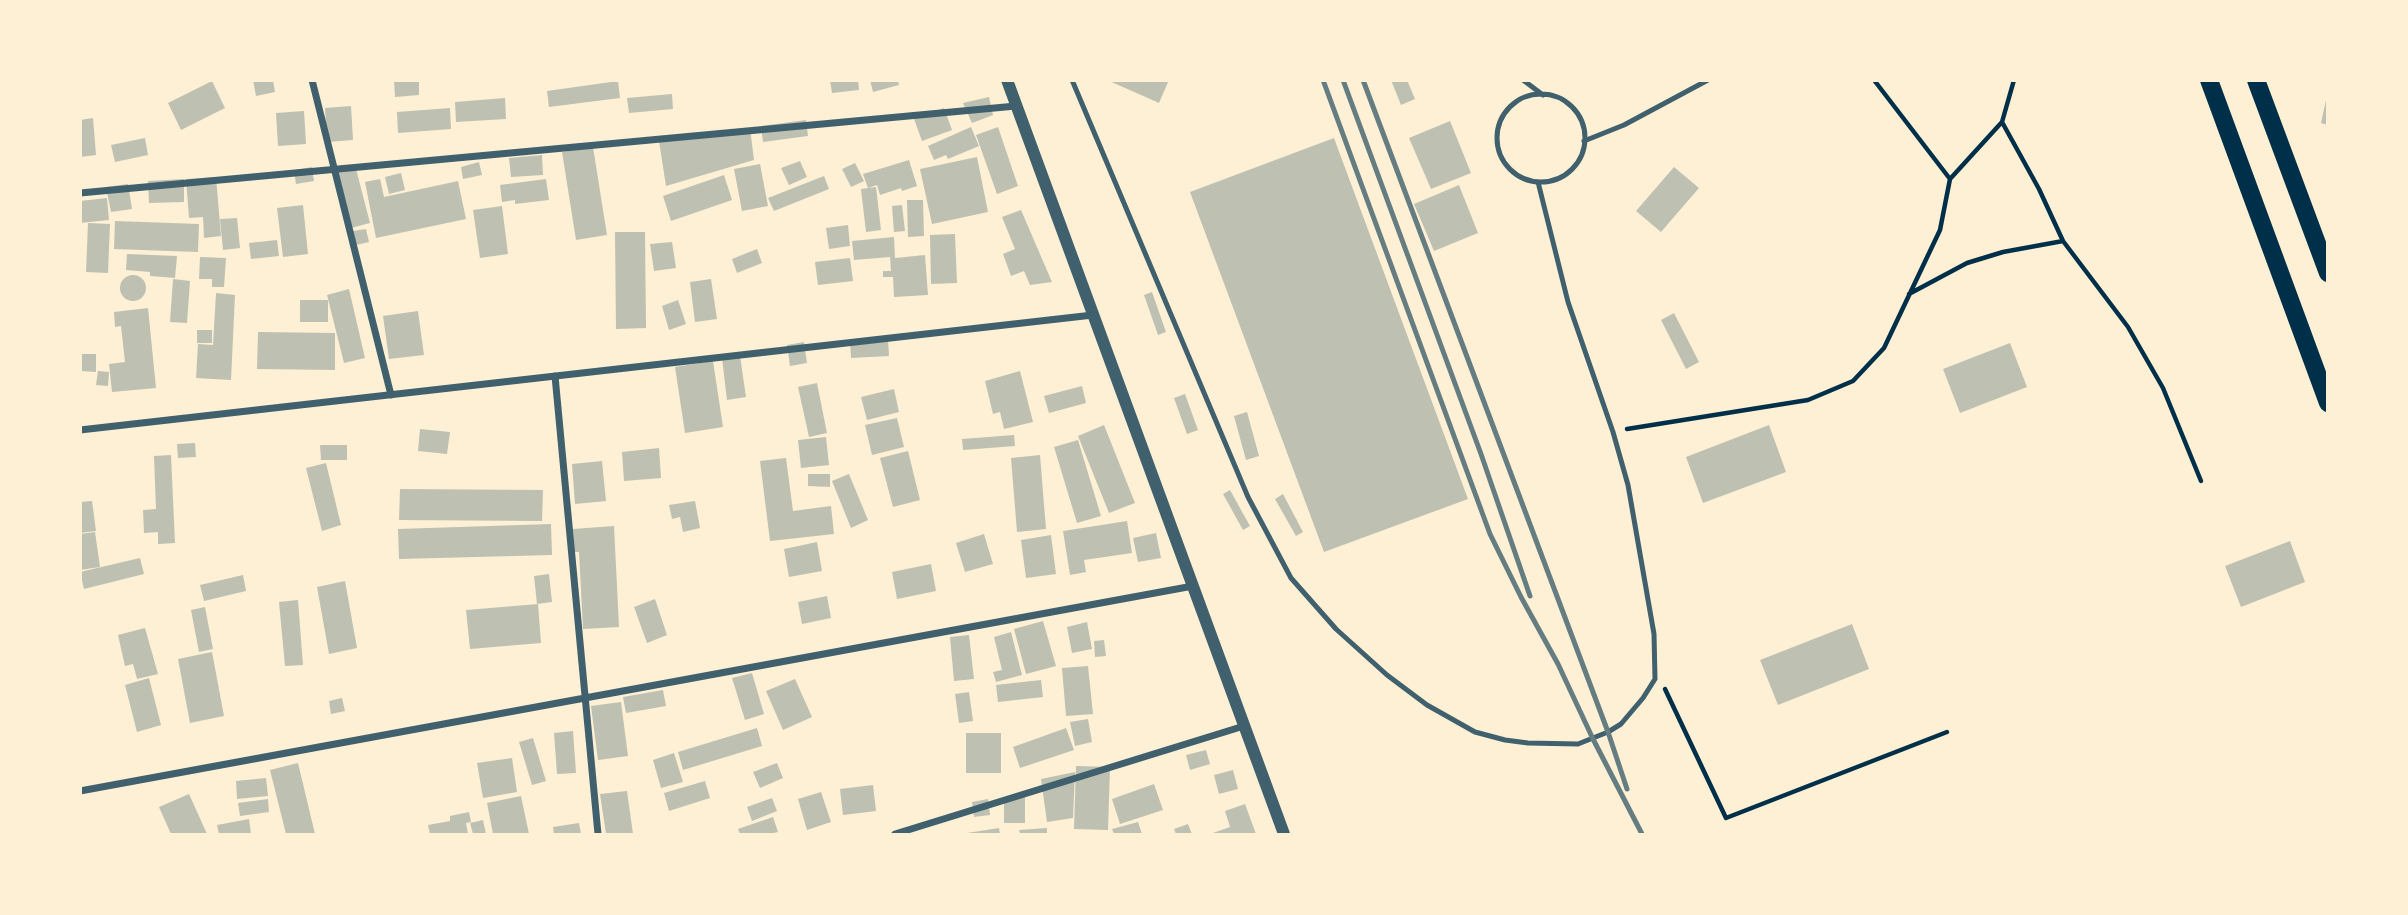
<!DOCTYPE html>
<style>
body{margin:0}
#map{position:relative;width:2408px;height:915px;overflow:hidden;background:#fdf0d5;font-family:Ubuntu,sans-serif}
canvas{display:block}
.frame{position:absolute;inset:0;border:82px solid #fdf0d5;pointer-events:none}
</style>
<div id="map">
<canvas width="2408" height="915"></canvas>
<div class="frame"></div>
</div>
<script>
const context = document.querySelector('canvas').getContext('2d');
context.lineJoin = 'round';
function fillPath(path, color) { context.fillStyle = color; context.fill(path, 'evenodd'); }
const poly = rows => new Path2D(rows.map(r => 'M' + r).join(''));
function stroke(path, color, width, dash) { context.strokeStyle = color; context.lineWidth = width; context.lineCap = dash ? 'butt' : 'round'; context.setLineDash(dash || []); context.stroke(path); }
fillPath(poly([
 [253,80,273,80,275,92,256,96],
 [394,80,419,80,419,95,395,97],
 [830,80,858,80,859,90,832,93],
 [870,80,898,80,899,85,873,92],
 [1107,80,1169,80,1159,103],
 [1391,80,1407,80,1415,99,1401,105],
 [212,81,225,108,181,130,168,103],
 [618,81,620,98,549,107,547,91],
 [672,94,673,109,629,113,627,98],
 [989,97,993,115,972,123,963,103],
 [505,98,506,119,456,122,455,102],
 [2326,100,2328,101,2328,125,2321,123],
 [351,106,353,140,327,142,325,108],
 [450,108,451,129,398,133,397,112],
 [944,108,952,130,922,141,914,119],
 [304,111,306,144,278,146,276,113],
 [93,118,96,155,80,157,80,120],
 [806,120,808,136,763,142,761,126],
 [1450,121,1471,173,1431,189,1409,138],
 [971,127,979,146,948,159,946,155,934,160,928,146],
 [998,127,1018,186,997,194,976,135],
 [750,128,754,160,666,186,659,141],
 [145,138,148,155,115,162,111,145],
 [1334,138,1468,499,1324,552,1190,192],
 [593,147,607,235,576,240,562,152],
 [542,155,543,175,511,177,509,158],
 [977,157,988,212,932,224,920,169],
 [909,160,917,186,902,191,901,188,880,195,877,185,868,188,863,174],
 [800,161,807,177,789,185,781,168],
 [479,162,482,175,463,179,461,167],
 [855,163,864,181,851,187,842,169],
 [760,164,768,206,742,211,734,169],
 [355,165,370,223,351,228,337,170],
 [312,167,314,181,296,184,294,170],
 [1674,167,1699,188,1661,232,1636,211],
 [401,173,405,190,389,194,385,177],
 [724,175,732,200,671,221,663,196],
 [824,176,829,189,774,211,768,198],
 [216,177,221,236,204,238,203,217,189,218,186,179],
 [184,179,184,202,149,203,148,181],
 [380,179,384,197,458,181,466,219,376,238,365,182],
 [546,179,549,200,515,204,515,200,502,202,500,185],
 [128,184,132,209,111,212,106,187],
 [1459,185,1478,233,1434,251,1414,204],
 [876,187,881,230,866,232,861,189],
 [107,198,109,220,80,223,80,201],
 [907,200,923,200,924,236,908,237],
 [303,205,308,254,283,257,277,208],
 [902,205,905,231,894,232,892,206],
 [502,206,508,254,480,258,473,210],
 [1021,210,1052,282,1030,285,1024,271,1011,276,1003,254,1015,249,1002,217],
 [237,218,240,248,223,250,220,219],
 [115,221,199,224,198,252,114,249],
 [88,223,110,224,108,273,86,272],
 [848,225,850,246,829,249,826,228],
 [366,229,369,242,356,245,353,231],
 [615,232,645,232,646,328,616,329],
 [955,234,957,283,931,284,930,235],
 [894,237,895,258,925,255,928,295,894,297,893,277,883,277,883,271,891,271,890,257,854,260,852,241],
 [277,240,279,256,251,259,249,243],
 [672,242,676,268,654,271,650,244],
 [757,249,762,263,737,273,732,259],
 [127,254,177,256,175,278,150,276,150,272,126,270],
 [200,257,226,258,224,287,212,287,212,279,199,279],
 [850,258,853,281,818,285,815,262],
 '120 288a13 13 0 1 1 26 0a13 13 0 1 1-26 0Z',
 [173,279,190,281,187,323,170,322],
 [711,279,717,319,695,322,690,282],
 [349,289,365,358,344,363,327,295],
 [1152,292,1166,332,1158,335,1144,295],
 [216,293,235,295,231,380,196,378,198,344,213,345],
 [300,300,328,300,328,322,300,322],
 [678,300,686,324,669,330,662,306],
 [148,308,156,388,112,392,109,364,125,362,121,326,115,327,114,312],
 [418,311,424,355,389,359,383,316],
 [1674,313,1699,362,1686,369,1661,320],
 [197,330,212,330,212,343,197,343],
 [258,332,335,333,335,370,257,369],
 [888,339,889,356,851,358,850,341],
 [804,342,807,363,790,366,787,345],
 [2010,343,2027,387,1960,413,1943,369],
 [80,354,96,354,96,372,80,371],
 [740,356,746,397,727,400,722,358],
 [713,361,723,427,685,433,675,367],
 [98,371,109,372,108,386,96,385],
 [1020,371,1033,422,1004,429,1000,412,993,414,985,381],
 [817,383,827,433,809,437,798,387],
 [1082,386,1086,403,1049,413,1044,396],
 [894,389,899,412,867,420,861,397],
 [1185,394,1198,430,1187,434,1174,398],
 [1247,412,1259,456,1246,460,1234,416],
 [897,418,904,447,872,455,865,425],
 [1104,425,1135,503,1109,513,1078,436],
 [1769,425,1786,472,1703,503,1686,457],
 [420,429,450,432,447,454,418,451],
 [1014,435,1015,446,963,450,962,439],
 [826,437,829,465,801,468,798,440],
 [1078,440,1101,516,1077,523,1054,447],
 [195,443,196,457,178,458,177,444],
 [320,445,347,445,347,460,321,460],
 [659,448,661,478,624,481,622,452],
 [908,451,920,500,893,507,880,458],
 [171,455,175,543,158,544,158,532,144,533,143,510,156,509,154,456],
 [1040,455,1046,529,1017,532,1011,458],
 [786,458,793,511,831,506,834,534,770,541,760,461],
 [602,461,606,501,575,504,572,464],
 [326,463,341,525,322,531,306,468],
 [808,474,830,474,830,487,808,486],
 [849,474,868,520,851,528,832,481],
 [400,489,543,490,542,521,399,520],
 [1230,490,1250,526,1243,530,1223,494],
 [1283,494,1303,532,1296,536,1275,499],
 [92,501,96,531,80,533,80,502],
 [695,501,700,528,683,532,680,517,672,519,669,505],
 [1127,521,1132,553,1084,560,1086,572,1070,575,1063,531],
 [551,524,552,555,399,559,398,529],
 [614,526,619,627,583,629,579,552,574,552,573,529],
 [95,532,100,567,80,570,80,534],
 [1156,533,1161,558,1138,562,1133,538],
 [984,534,993,564,965,572,956,543],
 [1051,535,1056,574,1026,578,1021,540],
 [2290,541,2305,582,2241,607,2225,566],
 [817,542,822,571,789,577,784,549],
 [140,558,144,574,84,589,80,572],
 [931,564,936,591,897,599,892,572],
 [549,574,552,602,537,604,534,576],
 [243,575,246,591,204,601,200,585],
 [345,581,357,648,329,654,317,587],
 [827,596,831,618,802,624,798,602],
 [655,599,667,635,647,643,634,607],
 [298,600,303,665,285,666,279,602],
 [538,604,541,643,470,649,466,610],
 [205,607,213,649,199,652,191,610],
 [1043,621,1056,666,1026,674,1014,629],
 [1087,622,1092,649,1072,653,1067,627],
 [1852,624,1869,669,1778,705,1760,660],
 [145,628,158,674,137,679,133,664,125,666,118,635],
 [1011,632,1022,675,996,682,993,672,1002,670,994,637],
 [969,635,974,679,954,681,950,637],
 [1104,640,1106,656,1095,657,1094,641],
 [212,652,224,716,190,723,178,659],
 [1088,666,1093,714,1066,716,1062,668],
 [752,673,764,714,745,720,732,678],
 [149,678,161,725,137,732,125,685],
 [795,679,812,717,783,730,766,691],
 [1041,680,1043,697,998,702,996,685],
 [663,690,666,706,626,713,623,697],
 [969,692,973,721,959,723,955,694],
 [342,698,345,711,331,714,329,701],
 [621,702,628,756,598,760,591,706],
 [1088,719,1092,742,1075,746,1070,722],
 [757,728,762,746,683,770,678,752],
 [1066,728,1074,750,1020,768,1013,747],
 [573,731,576,773,557,774,554,733],
 [966,733,1001,733,1001,773,966,773],
 [533,738,546,781,532,785,519,742],
 [1206,750,1210,764,1190,770,1186,755],
 [674,753,683,782,661,788,653,760],
 [512,758,517,792,483,798,477,763],
 [298,763,315,834,286,834,270,770],
 [777,763,783,778,760,788,753,772],
 [1076,766,1110,767,1108,830,1074,829],
 [1233,770,1238,789,1219,794,1214,775],
 [1075,772,1073,818,1047,822,1041,779],
 [266,778,268,796,237,799,236,781],
 [705,781,710,798,669,811,664,793],
 [1154,784,1163,810,1120,824,1112,799],
 [873,785,876,811,843,815,840,789],
 [627,791,633,834,606,834,600,794],
 [821,792,831,822,807,830,798,799],
 [189,794,207,834,171,834,159,807],
 [521,796,529,834,493,834,487,803],
 [1004,797,1025,797,1025,823,1004,823],
 [772,798,777,811,752,821,747,807],
 [268,799,269,812,240,816,238,803],
 [988,799,990,815,974,817,972,802],
 [1245,804,1256,834,1210,834,1230,827,1225,811],
 [469,812,471,822,466,823,468,834,430,834,428,825,450,821,450,816],
 [773,817,778,832,769,834,740,834,738,829],
 [249,819,251,834,219,834,217,825],
 [483,820,486,834,473,834,470,823],
 [1138,822,1142,834,1114,834,1112,829],
 [579,823,581,834,554,834,553,827],
 [1188,824,1192,834,1176,834,1174,829],
 [999,828,1000,834,967,834,967,833],
 [1047,828,1047,834,1020,834,1019,830]
]), '#bec0b2');
stroke(poly([
 [1874,80,1950,179],
 [2002,122,2039,189,2063,241,2128,327,2163,388,2201,481],
 [1909,294,1967,263,2003,252,2063,241],
 [1627,429,1808,400,1853,381,1884,348,1940,230,1950,179,2002,122,2014,80],
 [1665,689,1726,818,1947,732]
]), '#003049', 4.5);
stroke(poly([
 [1072,80,1248,497,1291,578,1336,629,1387,675,1427,705,1475,732,1505,740,1528,743,1578,744,1608,732,1621,724,1643,698,1655,679,1654,634,1628,485,1613,432,1568,302,1538,182],
 [1523,80,1543,95],
 '1497 138a44 44 0 1 1 88 0a44 44 0 1 1-88 0Z',
 [1584,141,1624,125,1708,80]
]), '#3f606c', 5);
stroke(poly([
 [312,80,391,395],
 [80,193,1016,106],
 [555,376,598,834],
 [80,430,1093,315],
 [80,791,1193,586],
 [895,834,1244,726]
]), '#3f606c', 7);
stroke(poly([
 [1007,80,1284,834]
]), '#3f606c', 12);
stroke(poly([
 [2209,80,2328,403],
 [2256,80,2328,273]
]), '#003049', 18);
stroke(poly([
 [1323,80,1490,534,1521,597,1558,664,1593,739,1642,834],
 [1343,80,1481,454,1530,596],
 [1363,80,1608,732,1627,789]
]), '#657d81', 5);
</script>
